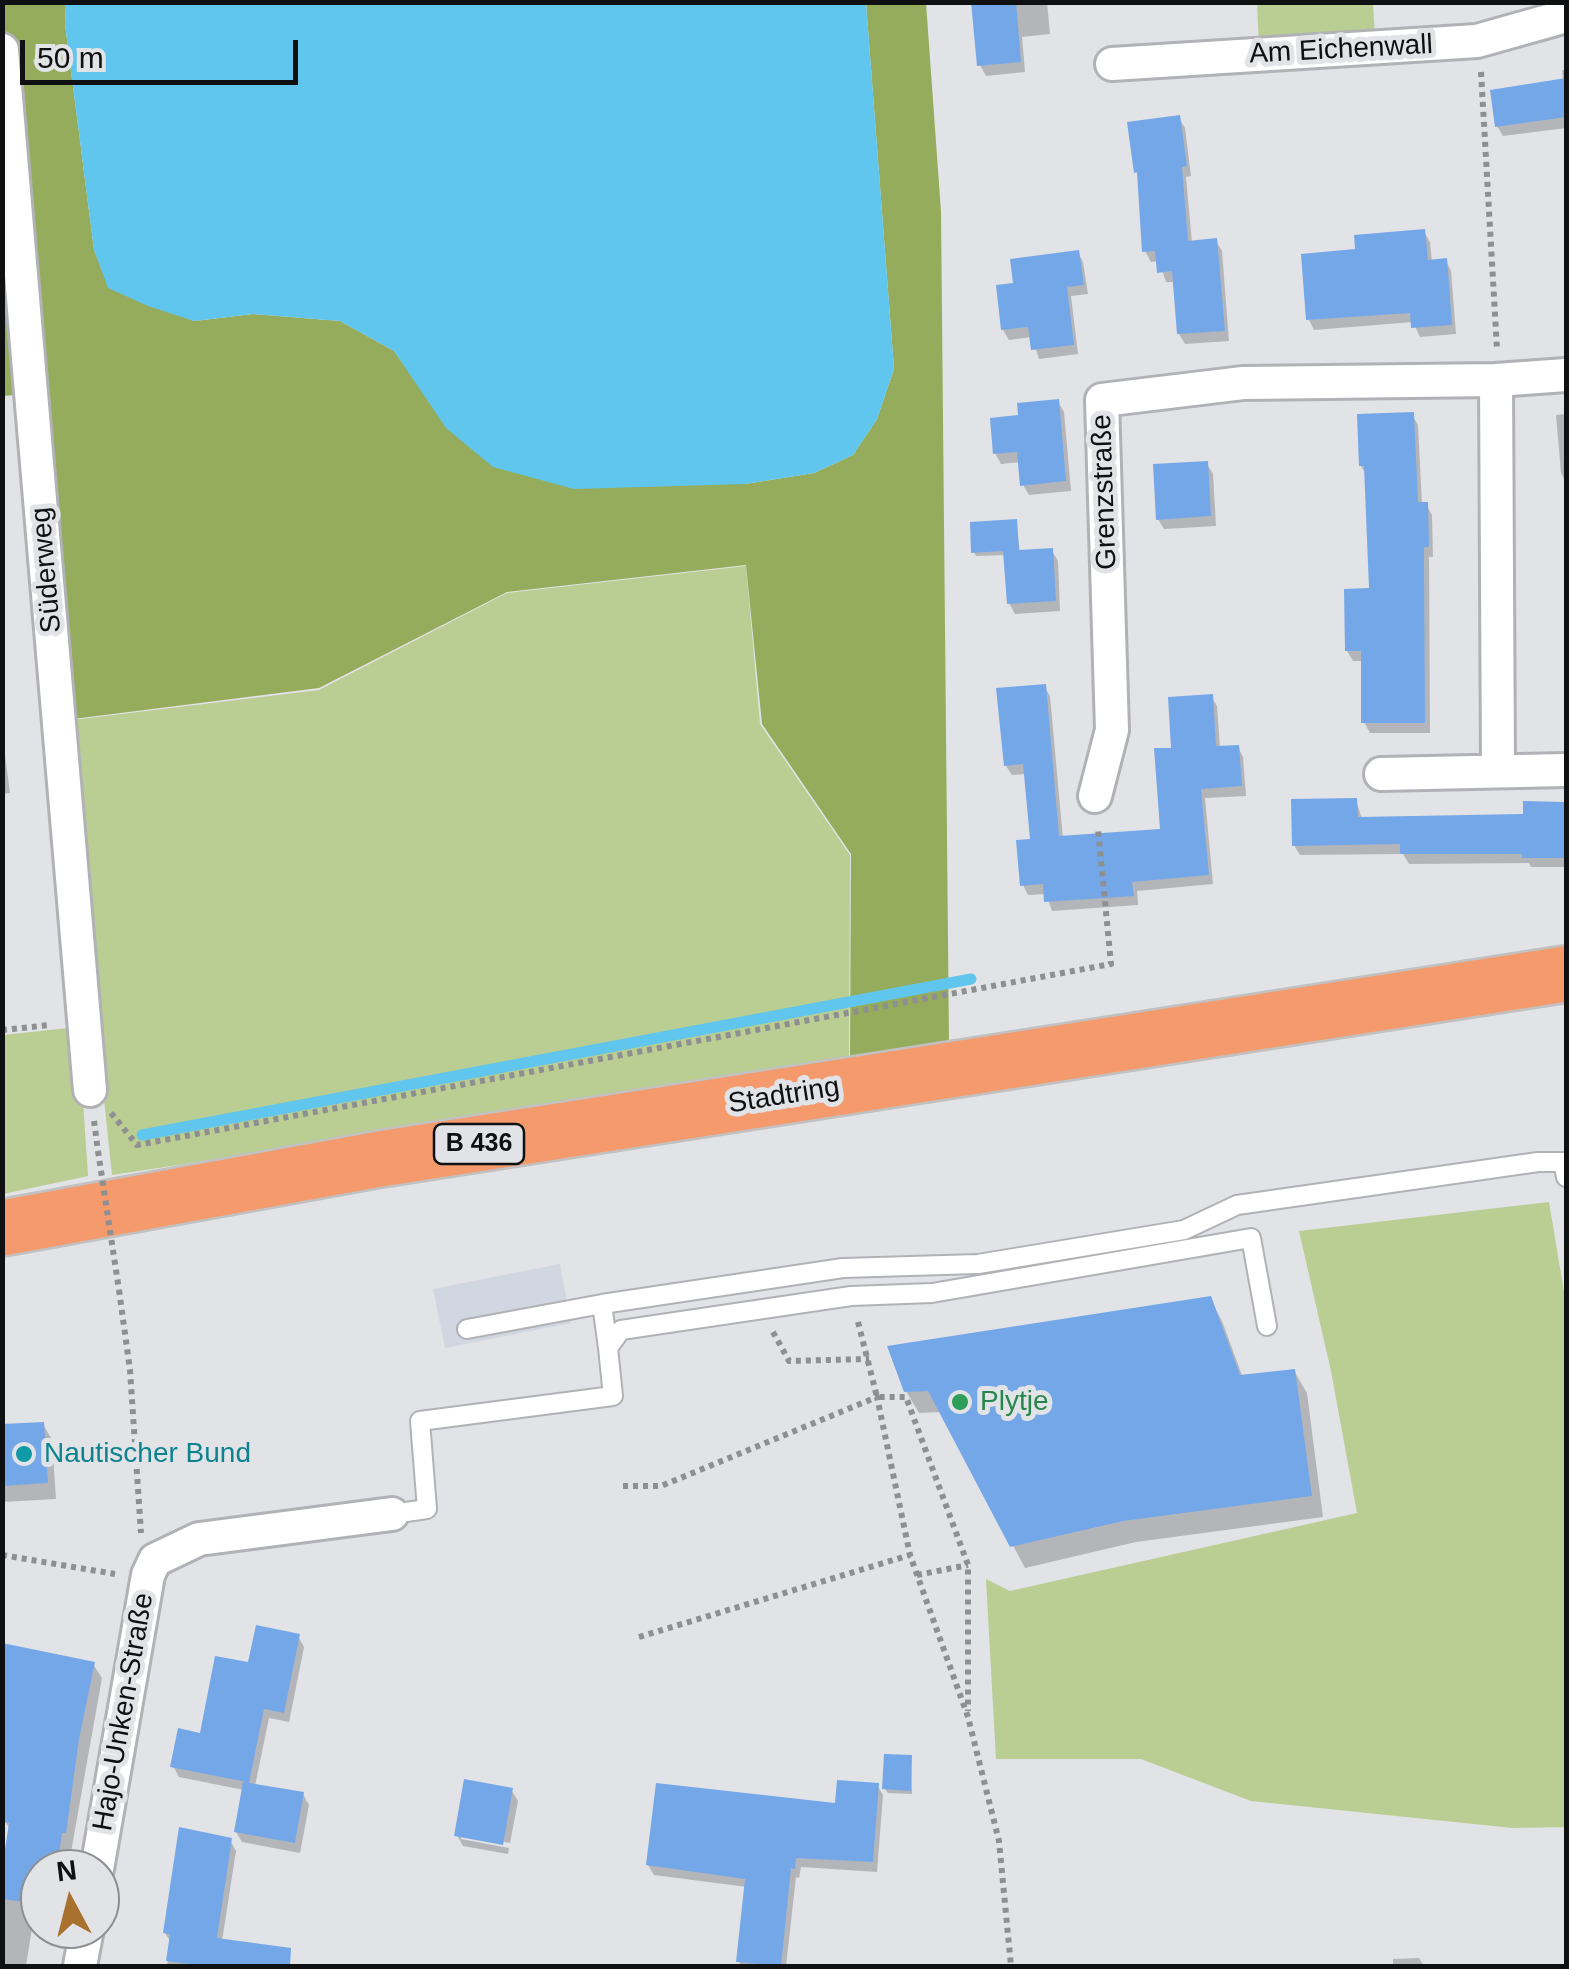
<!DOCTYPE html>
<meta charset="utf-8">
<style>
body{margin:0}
#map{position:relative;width:1569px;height:1969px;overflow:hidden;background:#e1e3e6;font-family:Arial,sans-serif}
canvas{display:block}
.frame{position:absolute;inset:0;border:5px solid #0f1011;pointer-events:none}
.north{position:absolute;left:20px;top:1849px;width:100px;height:100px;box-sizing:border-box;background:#e1e3e6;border:2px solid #8d8f91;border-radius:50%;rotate:353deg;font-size:28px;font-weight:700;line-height:40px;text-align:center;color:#0f1011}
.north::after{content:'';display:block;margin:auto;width:35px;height:45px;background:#a8712d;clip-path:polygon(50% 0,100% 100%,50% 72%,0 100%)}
.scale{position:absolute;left:20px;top:40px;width:278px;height:45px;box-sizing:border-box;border:5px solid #0f1011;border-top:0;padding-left:12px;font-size:30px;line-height:35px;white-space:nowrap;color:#0f1011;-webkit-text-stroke:8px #e1e3e6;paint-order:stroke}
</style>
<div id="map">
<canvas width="1569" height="1969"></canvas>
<div class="frame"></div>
<div class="north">N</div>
<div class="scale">50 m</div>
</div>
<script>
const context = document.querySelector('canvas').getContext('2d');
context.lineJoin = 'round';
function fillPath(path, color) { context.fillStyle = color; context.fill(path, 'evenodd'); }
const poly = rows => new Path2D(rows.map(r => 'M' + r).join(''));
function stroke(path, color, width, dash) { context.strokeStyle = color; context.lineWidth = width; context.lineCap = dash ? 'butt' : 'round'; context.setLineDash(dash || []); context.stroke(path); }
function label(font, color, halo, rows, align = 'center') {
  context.font = font + ' Arial,sans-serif'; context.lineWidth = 10; context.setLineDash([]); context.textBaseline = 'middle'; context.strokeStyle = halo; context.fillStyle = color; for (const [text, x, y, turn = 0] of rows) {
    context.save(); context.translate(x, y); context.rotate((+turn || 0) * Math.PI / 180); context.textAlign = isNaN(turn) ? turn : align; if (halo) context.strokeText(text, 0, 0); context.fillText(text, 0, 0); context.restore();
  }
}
fillPath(poly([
 [560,1264,571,1323,445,1348,433,1289]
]), '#d0d7e0');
fillPath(poly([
 [1257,3,1373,3,1375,41,1259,47],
 [746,566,760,724,850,855,849,1063,112,1175,64,721,319,690,507,593],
 [78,1027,88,1176,3,1194,3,1035],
 [1549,1202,1566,1304,1566,1827,1513,1828,1251,1801,1141,1759,996,1759,986,1579,1010,1591,1357,1513,1331,1371,1299,1231]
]), '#bacd92');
fillPath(poly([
 [3,3,66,3,65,24,94,250,109,288,194,321,253,314,340,321,394,351,421,388,745,484,814,473,853,455,877,419,894,369,866,3,926,3,941,212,949,1045,850,1061,851,854,762,724,746,565,507,592,319,688,65,720,37,393,3,396]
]), '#94ac5c');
fillPath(poly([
 [66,2,866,3,894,369,877,419,853,455,814,473,745,484,574,489,493,467,446,428,394,351,340,321,253,314,194,321,148,306,108,288,94,250,65,24]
]), '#60c6ed');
fillPath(poly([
 [974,2,1047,2,1050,34,1022,37,1025,72,986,76,980,65],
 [1562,70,1566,70,1566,128,1503,136,1497,126,1563,81],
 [1179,118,1185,128,1191,176,1186,177,1192,243,1216,241,1222,251,1229,341,1185,344,1179,334,1175,282,1166,282,1159,261,1151,262,1145,251,1140,179,1136,172],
 [1424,232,1430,242,1432,262,1446,261,1451,271,1456,334,1420,337,1413,322,1314,330,1309,320],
 [1078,252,1083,262,1088,294,1071,296,1078,354,1039,359,1032,337,1009,340,1003,330],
 [1058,402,1064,412,1071,491,1029,495,1023,485,1021,462,1001,464,995,453,1021,417],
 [1566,414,1566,483,1561,473,1556,415],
 [1412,415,1418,425,1422,504,1426,504,1432,515,1433,557,1429,557,1430,733,1370,733,1364,722,1364,661,1353,661,1347,651,1371,591,1367,477,1361,466],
 [1207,464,1213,474,1216,526,1164,529,1158,519],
 [1016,522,1020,553,1052,551,1058,561,1060,611,1015,614,1009,603,1006,555,976,556,974,552],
 [1044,686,1050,696,1063,839,1163,832,1174,750,1211,696,1217,706,1220,748,1238,747,1243,757,1246,796,1205,798,1213,884,1137,891,1138,905,1052,911,1046,894,1028,895,1023,885,1033,841,1026,774,1012,775,1006,766],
 [2,732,10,793,2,794],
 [1356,800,1362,819,1525,816,1526,804,1566,804,1566,867,1531,867,1529,863,1409,864,1403,854,1300,855,1294,845],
 [1210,1299,1222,1321,1243,1378,1294,1371,1307,1393,1323,1517,1136,1542,1025,1568,942,1412,919,1413,906,1391],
 [43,1424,52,1440,56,1499,2,1502,2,1427],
 [298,1636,304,1647,289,1722,269,1718,255,1786,303,1794,309,1805,300,1853,242,1842,236,1832,244,1790,179,1777,173,1766,202,1736,250,1665],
 [93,1664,102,1678,68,1869,40,1869,40,1917,34,1916,26,1966,2,1966,2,1887,11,1831,5,1821],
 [911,1757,912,1794,888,1793,885,1789],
 [877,1785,883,1795,877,1872,801,1867,799,1878,796,1877,786,1966,742,1966,739,1962,747,1887,654,1875,648,1865,838,1806],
 [512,1791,518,1801,510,1843,461,1834,461,1839,509,1848,508,1854,463,1846,457,1835],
 [230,1840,236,1851,222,1941,252,1955,250,1966,167,1966,171,1942,165,1933],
 [1419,1958,1424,1966,1393,1966,1393,1959]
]), '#0003');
stroke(poly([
 [142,1135,971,979]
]), '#60c6ed', 11);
fillPath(poly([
 [971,2,1016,2,1021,62,977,66],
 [1566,78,1566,117,1495,127,1490,90],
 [1180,115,1187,166,1182,167,1188,241,1217,238,1225,331,1177,334,1172,271,1157,273,1155,251,1142,252,1137,172,1134,173,1127,122],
 [1425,229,1428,260,1447,258,1452,325,1411,328,1410,313,1306,320,1301,254,1355,249,1354,235],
 [1079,250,1084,285,1067,287,1074,345,1031,350,1028,327,1001,330,996,285,1013,283,1010,259],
 [1059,399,1066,481,1020,486,1017,452,993,454,990,418,1018,415,1017,403],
 [1414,412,1418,502,1428,502,1429,547,1424,547,1425,723,1361,723,1361,651,1345,651,1344,589,1369,588,1364,466,1359,466,1357,414],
 [1208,461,1211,516,1156,520,1153,464],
 [1017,519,1019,550,971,553,970,522],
 [1053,548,1056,601,1007,604,1003,551],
 [1046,684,1059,836,1160,829,1154,748,1171,748,1168,697,1213,694,1216,746,1239,745,1242,786,1201,789,1209,875,1132,882,1134,896,1044,902,1043,884,1020,886,1016,840,1030,839,1023,764,1004,766,996,688],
 [1357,798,1358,817,1523,814,1523,801,1566,802,1566,858,1522,858,1522,854,1400,854,1400,844,1292,846,1291,799],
 [1211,1296,1240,1375,1295,1369,1312,1496,1123,1521,1010,1547,928,1391,904,1392,887,1346],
 [44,1422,48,1483,2,1486,2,1424],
 [256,1625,300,1634,284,1713,264,1709,249,1783,304,1792,295,1843,234,1832,243,1782,247,1782,170,1767,178,1728,200,1733,215,1656,248,1662],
 [2,1643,95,1662,79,1739,66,1833,62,1833,57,1869,40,1869,40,1904,2,1899,2,1869,9,1823,2,1822],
 [884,1754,912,1755,911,1791,882,1789],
 [464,1779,513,1788,503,1845,454,1836],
 [837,1780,879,1783,873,1862,796,1858,795,1869,791,1868,781,1966,736,1962,745,1879,646,1865,656,1783,835,1803],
 [179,1827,232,1838,217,1938,291,1948,290,1966,204,1966,166,1961,170,1934,163,1933]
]), '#74a7e8');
const service = poly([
 [602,1304,608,1348],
 [467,1329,602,1304,843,1268,978,1264,1184,1230,1237,1205,1538,1162,1563,1162,1566,1177],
 [392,1514,427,1509,420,1421,613,1396,608,1348,621,1330,851,1296,932,1293,1251,1238,1267,1326]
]);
const minor = poly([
 [2,50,90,1090],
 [1112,64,1477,41,1566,16],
 [1496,380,1498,771],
 [1381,774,1566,770],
 [1095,796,1112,730,1102,400,1243,383,1496,380,1566,375],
 [97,1869,148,1575,155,1560,199,1539,392,1514],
 [80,1966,87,1929]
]);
const trunk = poly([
 [2,1228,380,1159,1566,974]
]);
stroke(service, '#b1b2b5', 22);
stroke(minor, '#b1b2b5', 38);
stroke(trunk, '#c1c1c1', 60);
stroke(poly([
 [1481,72,1497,349],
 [2,1030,50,1025],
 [111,1113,137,1145,1111,964,1098,829],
 [94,1121,98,1151],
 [119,1290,130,1370,141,1533],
 [858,1322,877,1397,906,1397,968,1565,968,1711],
 [773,1332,789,1361,869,1359],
 [623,1486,661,1486,877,1397,910,1555,968,1717,999,1841,1011,1966],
 [2,1555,115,1574],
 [917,1575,968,1565],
 [639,1637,910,1555]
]), '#8e8f91', 6, [5, 5]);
stroke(service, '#fff', 18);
stroke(minor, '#fff', 32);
stroke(trunk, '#f49a6c', 55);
stroke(poly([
 [98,1151,119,1290]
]), '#8e8f91', 6, [5, 5]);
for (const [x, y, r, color] of [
 [960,1402,10,"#2e9e5b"],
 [24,1454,10,"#0f9aa8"]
]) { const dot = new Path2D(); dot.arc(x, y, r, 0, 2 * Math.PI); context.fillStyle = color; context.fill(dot); stroke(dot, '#e1e3e6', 4); }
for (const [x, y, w] of [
 [479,1144,90]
]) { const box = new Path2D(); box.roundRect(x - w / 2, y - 20, w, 40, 8); context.fillStyle = '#e1e3e6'; context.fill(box); stroke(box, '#0f1011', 2.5); }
label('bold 25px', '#0f1011', null, [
 ["B 436",479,1144]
]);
label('28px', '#0f1011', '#e1e3e6', [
 ["Am Eichenwall",1341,50,-3],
 ["Grenzstraße",1105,492,-92],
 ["Süderweg",47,570,-95],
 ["Stadtring",784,1096,-9],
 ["Hajo-Unken-Straße",124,1712,-80]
]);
label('28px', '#27864d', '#e1e3e6', [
 ["Plytje",980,1402]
], 'left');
label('28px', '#0d838f', '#e1e3e6', [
 ["Nautischer Bund",44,1454]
], 'left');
</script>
